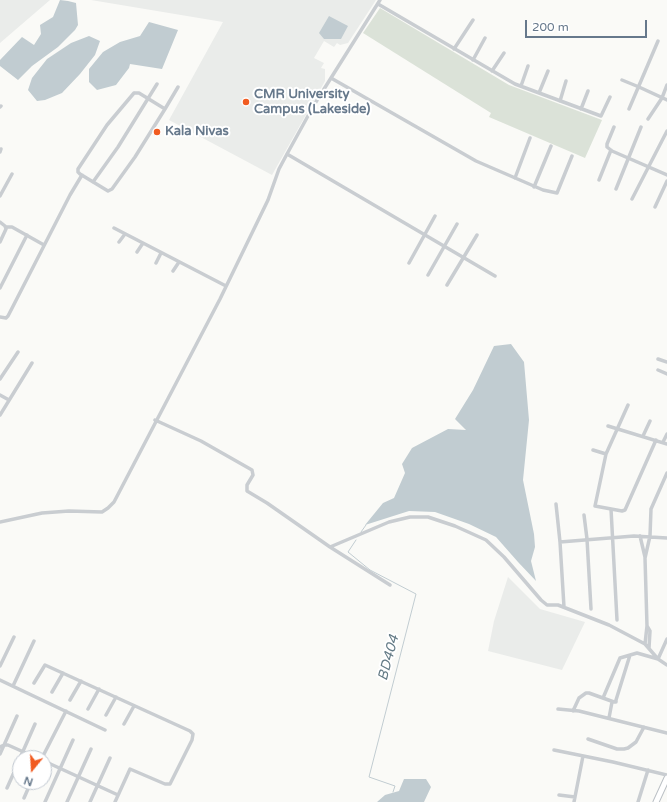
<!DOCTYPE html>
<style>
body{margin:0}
#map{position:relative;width:667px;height:802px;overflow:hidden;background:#fafaf7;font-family:"Varela Round",sans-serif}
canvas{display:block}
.north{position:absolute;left:12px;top:750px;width:40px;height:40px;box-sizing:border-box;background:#fff;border:1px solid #c2c9d1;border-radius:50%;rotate:198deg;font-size:11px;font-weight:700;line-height:16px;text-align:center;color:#66788b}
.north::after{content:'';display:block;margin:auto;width:14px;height:18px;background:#f15b20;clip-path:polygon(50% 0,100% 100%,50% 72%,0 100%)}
.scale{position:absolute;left:525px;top:20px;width:122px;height:18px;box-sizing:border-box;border:2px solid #66788b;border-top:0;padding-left:5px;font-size:12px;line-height:14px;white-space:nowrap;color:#66788b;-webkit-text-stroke:3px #fff;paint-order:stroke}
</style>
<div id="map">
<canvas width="667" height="802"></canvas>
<div class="north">N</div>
<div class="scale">200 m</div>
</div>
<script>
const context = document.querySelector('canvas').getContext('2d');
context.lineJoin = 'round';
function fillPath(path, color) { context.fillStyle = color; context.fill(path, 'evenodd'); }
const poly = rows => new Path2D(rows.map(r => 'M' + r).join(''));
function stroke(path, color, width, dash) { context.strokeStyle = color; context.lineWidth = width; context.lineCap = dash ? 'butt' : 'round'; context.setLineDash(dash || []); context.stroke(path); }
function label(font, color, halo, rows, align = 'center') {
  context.font = font + ' "Varela Round",sans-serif'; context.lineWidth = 4; context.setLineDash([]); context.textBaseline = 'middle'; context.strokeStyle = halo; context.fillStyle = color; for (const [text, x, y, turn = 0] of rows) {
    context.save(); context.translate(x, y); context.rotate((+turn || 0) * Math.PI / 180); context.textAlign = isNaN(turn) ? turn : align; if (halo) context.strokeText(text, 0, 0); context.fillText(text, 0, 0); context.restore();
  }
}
fillPath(poly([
 [0,0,50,0,0,43],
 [91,0,376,0,348,43,340,45,337,43,334,47,324,41,314,58,324,63,321,68,325,69,325,81,272,175,169,120,223,22],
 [508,577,540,609,585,622,562,670,488,651,494,621]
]), '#eaecea');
fillPath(poly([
 [380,8,509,85,602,120,585,158,489,117,491,113,363,33]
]), '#dbe2d8');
fillPath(poly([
 [60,0,68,1,76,3,78,25,75,30,58,47,32,66,18,80,0,66,0,60,22,37,34,45,41,34,40,25,53,17],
 [329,16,348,26,341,39,324,39,319,33],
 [149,22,178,30,162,69,130,64,129,68,116,85,97,90,89,82,89,69,103,52,120,42,140,36],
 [89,36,100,41,95,55,80,74,62,93,45,100,37,101,28,90,32,78,47,59,71,43],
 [511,344,524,362,529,420,523,480,534,534,535,547,531,561,536,581,518,562,496,537,469,524,435,512,409,511,365,525,383,503,394,498,405,473,402,464,412,448,448,429,466,430,455,419,473,390,494,346],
 [404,779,426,779,431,787,424,802,377,802,385,795,399,791]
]), '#c1ccd1');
stroke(poly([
 [361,532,366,525],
 [356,540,348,552,370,570,416,594,369,777,395,786,393,792]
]), '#c1ccd1', 1);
const secondary = poly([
 [656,802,667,778]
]);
stroke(secondary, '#bbc0c5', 7);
stroke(poly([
 [378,4,515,84,601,116,610,97],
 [454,49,473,20],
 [473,60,485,38],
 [492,71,504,53],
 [331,78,476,161,543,190,557,193,572,156],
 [622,80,639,87,667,100],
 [521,86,528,66],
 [134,93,139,93,165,109,135,157,112,189,108,191,80,174,78,172,78,169,107,125,134,93],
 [539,93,548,71],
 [560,101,566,81],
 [0,107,1,106],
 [165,109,178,87],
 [581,109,588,91],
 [629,109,658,41],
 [648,119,662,98,667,85],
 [614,127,607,144,607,147,612,151,667,175],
 [0,152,1,149],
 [287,154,495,276],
 [515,178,530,138],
 [599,180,611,150],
 [93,182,118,147,157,84],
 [534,187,551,146],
 [616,189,641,127],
 [0,196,12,174],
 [632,199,667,131],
 [655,207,667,181],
 [0,222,5,226,6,229,0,242],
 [6,227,12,227,44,245],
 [114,228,226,286],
 [119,242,125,234],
 [137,252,143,243],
 [156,263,161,253],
 [409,263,435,216],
 [173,271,179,262],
 [428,275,457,224],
 [447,285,477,235],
 [0,288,27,235],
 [0,317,6,318,8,316,70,195,82,175],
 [658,359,667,362],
 [658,370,667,374],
 [0,379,18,352],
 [0,395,9,400],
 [628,405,606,454,595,506,622,511,625,510,656,440],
 [0,415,32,363],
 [155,420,201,441,252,470,253,475,247,485,247,491,267,503,330,547,390,585],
 [608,426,667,444],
 [643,436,650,421],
 [663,442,667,434],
 [593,450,606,454],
 [556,504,560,542,564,607],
 [611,509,617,620],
 [584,515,587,539,591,609],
 [0,522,42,513,69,511,102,512,108,508,114,502,220,299,268,200,279,169,287,154,314,105,380,0],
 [640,536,645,557],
 [560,542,634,536,667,538],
 [330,547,389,522,410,517,428,517,455,526,486,540,504,557,541,600,547,605,558,605,609,625,645,644,658,659],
 [647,626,650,631,649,648],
 [645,644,647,626,645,558,650,536,651,509,667,473],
 [658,659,667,639],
 [0,666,14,637],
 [0,680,105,730],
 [34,683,45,665,190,731,193,734,192,740,170,784,165,784,130,769,115,802],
 [13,686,34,641],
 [52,692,63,673],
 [603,698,620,658,637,653,658,659,667,665],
 [70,700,81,681],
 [88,709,99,689],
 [558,709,579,711,667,733],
 [573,711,579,698,586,693,589,693,614,702],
 [106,715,116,697],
 [609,718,612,702,616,702,616,700,630,655],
 [124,724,134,706],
 [588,739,617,749,624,749,628,748,636,742,644,727],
 [0,747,4,745,8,745,37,758],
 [554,750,613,762,667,775],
 [0,754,17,716],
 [20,758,35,724],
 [42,758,66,711],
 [44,761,118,795],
 [7,788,20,759],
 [559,795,575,797],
 [24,798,31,782],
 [45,802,73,740],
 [67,802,91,749],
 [90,802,110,758],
 [574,802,583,756],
 [638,802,648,770]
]), '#c9cdd1', 3.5);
stroke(secondary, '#fff', 5);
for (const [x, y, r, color] of [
 [246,102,4,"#f15b20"],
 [157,132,4,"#f15b20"]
]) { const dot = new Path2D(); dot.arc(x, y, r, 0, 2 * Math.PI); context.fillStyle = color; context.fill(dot); stroke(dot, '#fff', 1.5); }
label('bold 13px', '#66788b', '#fff', [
 ["CMR University",254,95],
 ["Campus (Lakeside)",254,110],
 ["Kala Nivas",165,132]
], 'left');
label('italic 14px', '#637a85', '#fff', [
 ["BD404",389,658,-75]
]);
</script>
